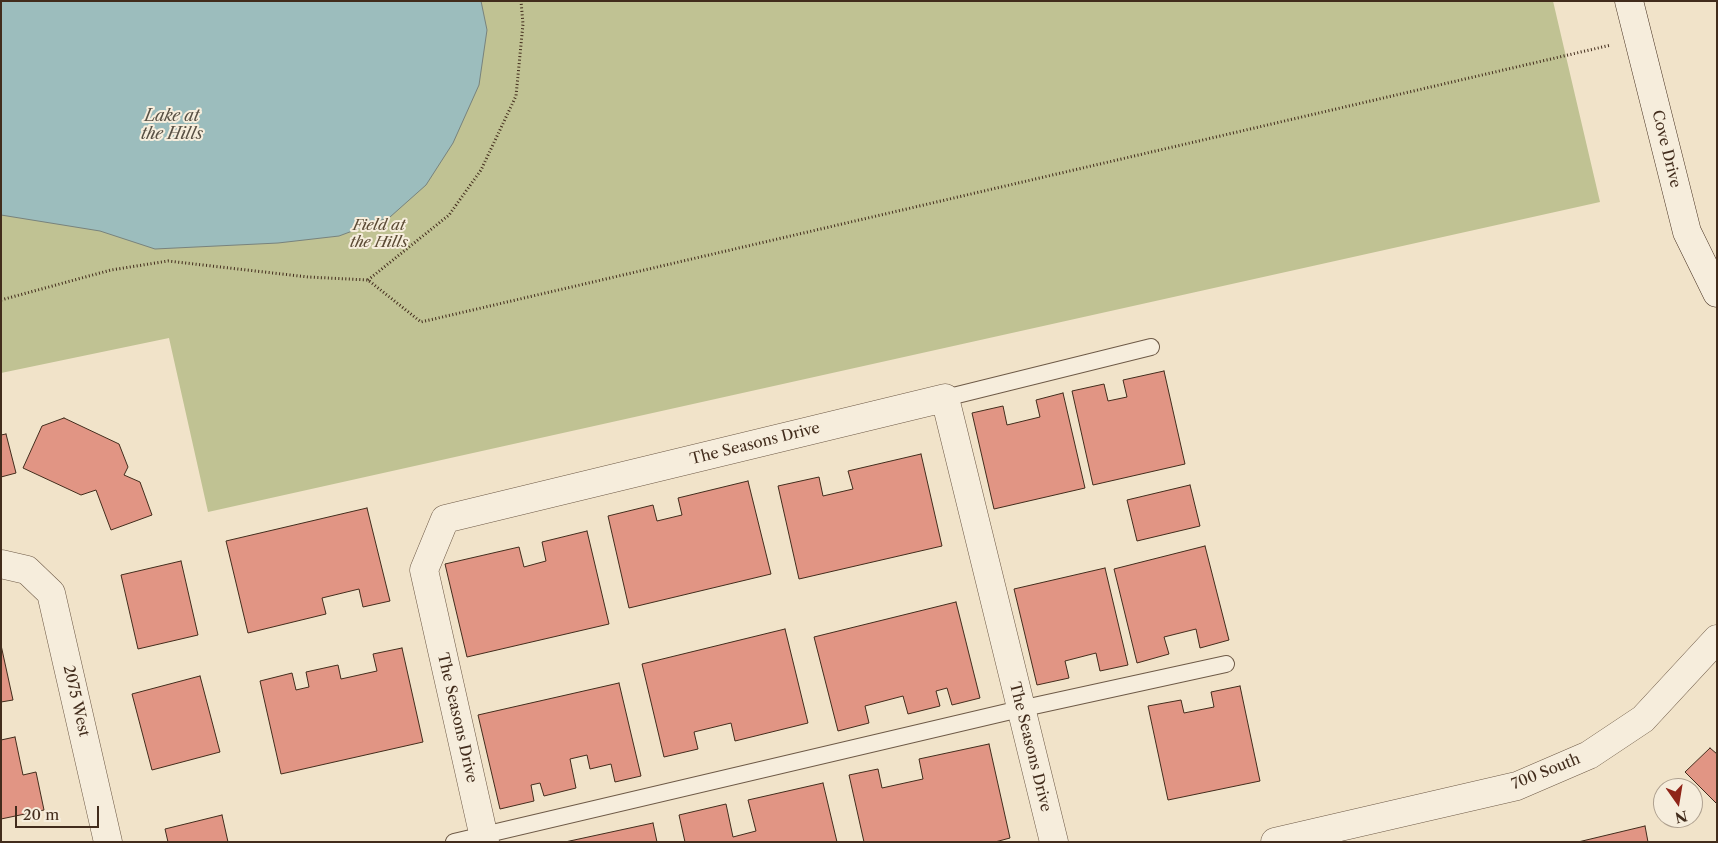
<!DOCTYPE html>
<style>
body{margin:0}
#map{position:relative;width:1718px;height:843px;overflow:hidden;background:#f1e3c9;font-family:"Libre Caslon Text",serif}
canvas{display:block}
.frame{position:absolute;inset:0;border:2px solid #422c1c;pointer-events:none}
.north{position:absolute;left:1653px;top:778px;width:50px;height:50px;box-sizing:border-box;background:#f6eddc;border:1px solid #aea08f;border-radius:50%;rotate:167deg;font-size:14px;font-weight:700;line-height:20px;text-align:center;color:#422c1c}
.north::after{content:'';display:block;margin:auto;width:18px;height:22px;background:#8f2418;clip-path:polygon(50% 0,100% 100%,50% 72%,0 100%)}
.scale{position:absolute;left:15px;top:806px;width:84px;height:22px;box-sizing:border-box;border:2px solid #422c1c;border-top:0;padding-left:6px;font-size:15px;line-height:18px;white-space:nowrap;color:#422c1c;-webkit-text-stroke:4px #f6eddc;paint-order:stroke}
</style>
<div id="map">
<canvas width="1718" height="843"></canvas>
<div class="frame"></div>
<div class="north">N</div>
<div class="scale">20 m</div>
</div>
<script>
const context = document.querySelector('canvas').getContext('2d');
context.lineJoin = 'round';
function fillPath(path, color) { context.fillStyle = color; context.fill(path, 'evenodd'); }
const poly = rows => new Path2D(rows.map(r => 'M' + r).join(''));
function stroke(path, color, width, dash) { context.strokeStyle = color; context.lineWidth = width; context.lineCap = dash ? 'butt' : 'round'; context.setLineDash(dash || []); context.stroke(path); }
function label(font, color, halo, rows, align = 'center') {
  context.font = font + ' "Libre Caslon Text",serif'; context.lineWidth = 4; context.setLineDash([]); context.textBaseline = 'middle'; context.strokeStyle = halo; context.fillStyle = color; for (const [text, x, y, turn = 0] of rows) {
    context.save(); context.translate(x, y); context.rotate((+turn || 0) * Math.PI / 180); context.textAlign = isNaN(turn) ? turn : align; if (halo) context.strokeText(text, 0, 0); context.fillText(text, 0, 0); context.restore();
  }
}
fillPath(poly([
 [1,1,1553,1,1600,202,208,512,169,338,1,373]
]), '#c0c293');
const water = poly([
 [1,1,481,1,487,30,479,85,453,143,426,185,390,217,339,236,278,243,155,249,100,231,1,215,1,1]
]);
fillPath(water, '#9cbdbd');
stroke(water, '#78837d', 1);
const building = poly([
 [1164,371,1185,464,1093,485,1072,391,1104,384,1108,401,1127,397,1123,380,1164,371],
 [1063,393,1085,488,994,509,972,413,1003,406,1007,425,1040,417,1036,400,1063,393],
 [64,418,119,444,128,467,124,475,140,482,152,515,111,530,96,490,81,495,23,468,42,426,64,418],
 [6,434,16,473,1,477,1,435,6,434],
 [921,454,942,546,799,579,778,486,819,477,823,496,853,489,848,471,921,454],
 [748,481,771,574,629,608,608,516,653,505,657,521,682,515,678,498,748,481],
 [1190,485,1200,526,1137,541,1127,500,1190,485],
 [367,508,390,601,363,607,359,589,322,598,326,614,248,633,226,541,367,508],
 [587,531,609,624,467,657,445,564,519,547,524,567,546,561,542,542,587,531],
 [1205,546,1229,640,1200,648,1196,629,1164,637,1169,654,1137,663,1114,569,1205,546],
 [181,561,198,635,138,649,121,575,181,561],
 [1105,568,1128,665,1100,671,1096,653,1065,661,1069,678,1037,685,1014,589,1105,568],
 [956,602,980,698,952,705,947,688,936,691,940,706,908,714,903,696,865,706,869,723,838,731,814,637,956,602],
 [785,629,808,723,735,741,731,723,694,732,698,749,664,757,642,664,785,629],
 [1,645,13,700,1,702,1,645],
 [402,648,423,742,281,774,260,681,292,673,296,690,309,687,306,672,338,665,341,679,377,671,373,654,402,648],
 [200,676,220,752,152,770,132,694,200,676],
 [619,683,641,776,615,782,611,764,590,769,587,755,570,759,576,788,544,796,540,783,531,785,534,801,500,809,478,715,619,683],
 [1240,686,1260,781,1168,800,1148,706,1181,700,1184,713,1214,707,1211,692,1240,686],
 [15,737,23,775,36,772,44,810,1,819,1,740,15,737],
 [989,744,1010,838,995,842,864,842,849,775,878,769,882,788,923,779,919,759,989,744],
 [1710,748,1717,754,1717,804,1685,772,1710,748],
 [823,783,837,842,685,842,679,815,726,804,733,837,756,831,748,800,823,783],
 [222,815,228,842,168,842,165,829,222,815],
 [653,823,657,842,565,842,653,823],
 [1645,826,1648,842,1578,842,1645,826]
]);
fillPath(building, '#e19584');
stroke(building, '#422c1c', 1);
const service = poly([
 [945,398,1151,347],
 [454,842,1020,709,1226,664]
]);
const minor = poly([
 [1,564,27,570,51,593,108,842],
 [485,842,424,570,445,519,945,398,1054,842],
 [1275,842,1517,786,1589,755,1643,719,1717,639]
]);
const secondary = poly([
 [1629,1,1687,232,1717,293]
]);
stroke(service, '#6e5a47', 18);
stroke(minor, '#6e5a47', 29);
stroke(secondary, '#422c1c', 29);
stroke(poly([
 [368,280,449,215,481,170,516,96,523,24,521,1],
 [1,300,111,270,168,261,308,277,368,280,421,322,1611,45]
]), '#422c1c', 3, [1, 2.5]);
stroke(service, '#f6eddc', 16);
stroke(minor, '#f6eddc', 28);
stroke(secondary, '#f6eddc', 28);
label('15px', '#422c1c', '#f6eddc', [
 ["Cove Drive",1666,149,76],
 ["The Seasons Drive",755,444,-14],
 ["2075 West",76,701,77],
 ["The Seasons Drive",457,718,77],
 ["The Seasons Drive",1030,747,76],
 ["700 South",1546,772,-22]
]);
label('italic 15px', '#5b4a34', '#f6eddc', [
 ["Field at",379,226],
 ["the Hills",379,243]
]);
label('italic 16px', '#585044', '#f6eddc', [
 ["Lake at",172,116],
 ["the Hills",172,134]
]);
</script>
